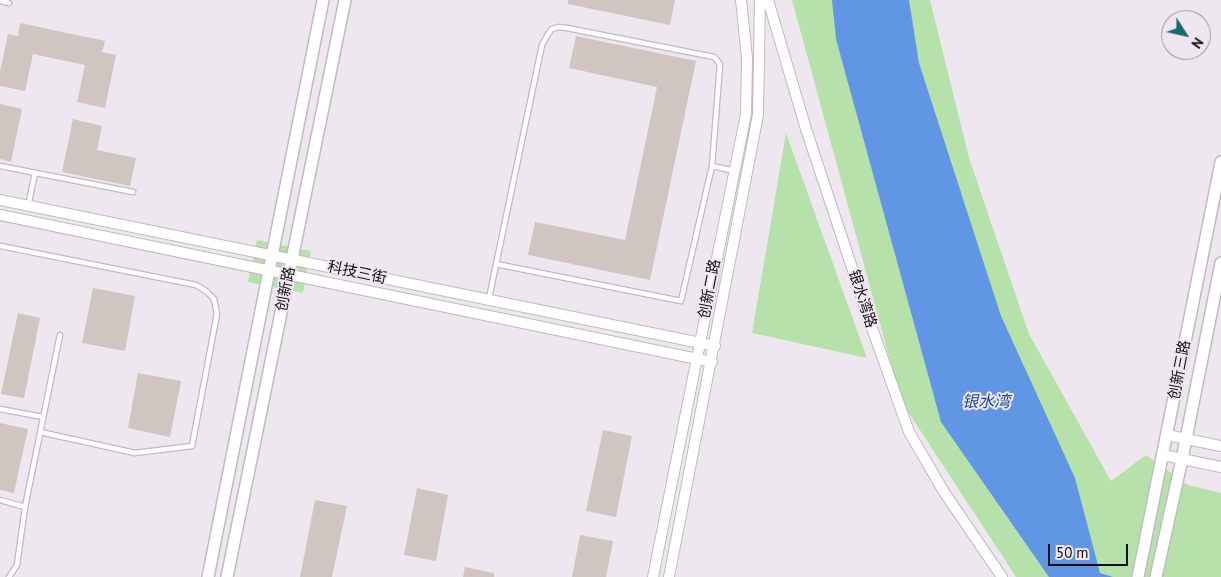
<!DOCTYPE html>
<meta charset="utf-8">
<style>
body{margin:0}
#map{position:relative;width:1221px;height:577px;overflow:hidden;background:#efe7ef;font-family:"PT Sans",sans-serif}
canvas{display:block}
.north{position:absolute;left:1161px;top:10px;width:50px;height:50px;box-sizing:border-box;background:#efe7ef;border:1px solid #979197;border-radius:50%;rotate:125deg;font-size:14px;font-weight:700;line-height:20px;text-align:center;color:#131113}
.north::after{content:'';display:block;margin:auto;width:18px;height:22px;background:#1b686e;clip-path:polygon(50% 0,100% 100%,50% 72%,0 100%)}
.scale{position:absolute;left:1048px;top:544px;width:80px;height:22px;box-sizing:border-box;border:2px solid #131113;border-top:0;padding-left:6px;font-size:15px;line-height:18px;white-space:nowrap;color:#131113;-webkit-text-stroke:4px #efe7ef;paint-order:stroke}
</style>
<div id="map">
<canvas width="1221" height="577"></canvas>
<div class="north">N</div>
<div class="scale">50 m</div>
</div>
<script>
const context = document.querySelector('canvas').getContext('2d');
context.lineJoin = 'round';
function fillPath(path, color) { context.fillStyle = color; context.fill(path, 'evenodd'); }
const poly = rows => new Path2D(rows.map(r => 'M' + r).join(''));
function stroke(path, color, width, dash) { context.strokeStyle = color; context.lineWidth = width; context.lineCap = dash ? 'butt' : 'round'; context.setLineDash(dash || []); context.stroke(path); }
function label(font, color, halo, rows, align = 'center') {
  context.font = font + ' "PT Sans","Noto Sans SC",sans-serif'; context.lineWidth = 4; context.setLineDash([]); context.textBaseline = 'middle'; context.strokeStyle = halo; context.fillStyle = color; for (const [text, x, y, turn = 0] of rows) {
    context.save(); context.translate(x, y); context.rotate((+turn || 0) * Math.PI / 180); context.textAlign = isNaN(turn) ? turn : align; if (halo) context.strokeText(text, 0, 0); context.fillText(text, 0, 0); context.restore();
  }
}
fillPath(poly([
 [792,0,930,0,969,158,1029,334,1111,481,1146,455,1188,485,1221,493,1221,577,1016,577,901,401],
 [786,133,867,358,752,333],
 [257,240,311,251,303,293,248,282]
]), '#b7e1ab');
fillPath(poly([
 [832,0,909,0,919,63,1001,316,1075,478,1100,573,1113,577,1049,577,941,422,836,39]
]), '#6096e4');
fillPath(poly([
 [568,0,675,0,670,25,568,4],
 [20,23,105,41,102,52,116,55,105,108,77,102,85,65,33,54,25,91,0,86,0,72,8,34,18,36],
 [576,36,696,61,650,280,528,255,535,222,625,240,657,87,569,68],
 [0,104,22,109,11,162,0,159],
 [73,119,102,126,97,150,136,158,130,186,62,172],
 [93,288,135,296,125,351,82,343],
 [18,313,40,318,24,398,1,394],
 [138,373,181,381,170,437,128,428],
 [0,423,28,429,14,493,0,490],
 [603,430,632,436,616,517,586,511],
 [417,488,448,495,436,561,404,555],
 [315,500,347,506,332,577,300,577],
 [580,535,613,541,606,577,572,577],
 [465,567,494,573,494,577,463,577]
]), '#d0c5c1');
const service = poly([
 [0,1,9,3],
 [0,166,133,192],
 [712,166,735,171],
 [28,206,35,173],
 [0,246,196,285,206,291,214,299,217,314,192,446,135,453,40,432],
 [489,298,542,45,548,34,552,29,559,27,567,28,714,57,720,64,712,166,681,301,496,264],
 [0,409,43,417],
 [0,500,25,507,60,335],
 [9,577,17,565,25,507]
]);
const tertiary = poly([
 [768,0,806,129,871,325,909,432,944,492,1002,577],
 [0,200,715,346],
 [0,215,712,362],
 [1167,435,1221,446],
 [1163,455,1221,467],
 [653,577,746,114,747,58,741,0],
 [669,577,758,115,760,0]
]);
const secondary = poly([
 [208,577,323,0],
 [227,577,345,0],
 [1138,577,1221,162],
 [1156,577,1182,459,1221,263]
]);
stroke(service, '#c1bac1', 7);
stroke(tertiary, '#c1bac1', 12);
stroke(secondary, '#c1bac1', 14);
stroke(service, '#fff', 4.5);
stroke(tertiary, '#fff', 10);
stroke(secondary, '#fff', 11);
label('15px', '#131113', '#efe7ef', [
 ["科技三街",357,273,12],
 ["创新路",286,289,-79],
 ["创新二路",710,289,-79],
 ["银水湾路",862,299,72],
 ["创新三路",1180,370,-79]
]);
label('italic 16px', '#14488e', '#efe7ef', [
 ["银水湾",986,402]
]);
</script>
